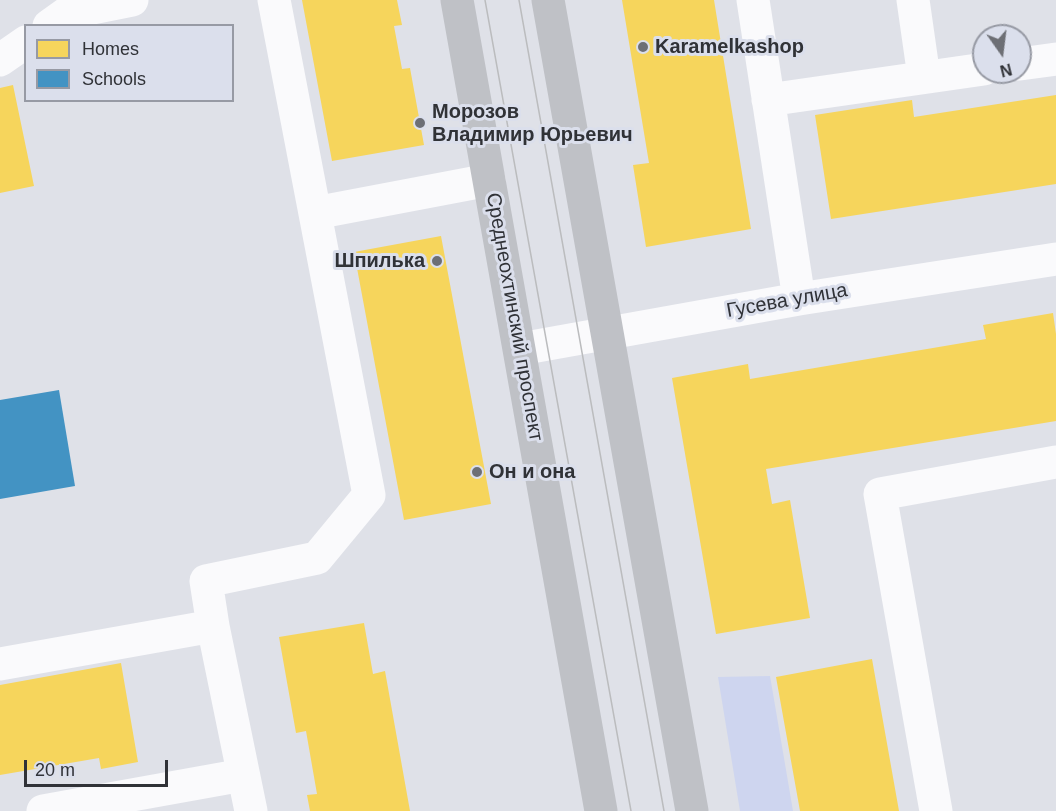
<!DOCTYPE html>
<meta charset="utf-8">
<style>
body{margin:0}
#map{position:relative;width:1056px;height:811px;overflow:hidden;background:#dfe1e8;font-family:Arial,sans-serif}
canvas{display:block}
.legend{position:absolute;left:24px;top:24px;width:210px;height:78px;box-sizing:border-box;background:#dbdfec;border:2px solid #979aa4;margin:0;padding:8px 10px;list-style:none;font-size:18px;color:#303237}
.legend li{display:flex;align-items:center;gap:12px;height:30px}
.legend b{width:30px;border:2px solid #979aa4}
.north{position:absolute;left:972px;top:24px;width:60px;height:60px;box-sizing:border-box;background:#dbdfec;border:2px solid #979aa4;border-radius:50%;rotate:166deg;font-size:16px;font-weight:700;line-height:24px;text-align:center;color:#303237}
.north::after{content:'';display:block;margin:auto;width:21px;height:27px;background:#6d6f75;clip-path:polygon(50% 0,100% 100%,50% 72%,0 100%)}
.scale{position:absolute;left:24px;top:760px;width:144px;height:27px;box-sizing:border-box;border:3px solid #303237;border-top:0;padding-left:8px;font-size:18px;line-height:21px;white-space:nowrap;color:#303237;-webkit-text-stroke:4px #dbdfec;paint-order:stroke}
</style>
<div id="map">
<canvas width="1056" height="811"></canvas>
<ul class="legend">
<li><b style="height:16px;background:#f6d55c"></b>Homes</li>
<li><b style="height:16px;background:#4393c3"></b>Schools</li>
</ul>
<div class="north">N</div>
<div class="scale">20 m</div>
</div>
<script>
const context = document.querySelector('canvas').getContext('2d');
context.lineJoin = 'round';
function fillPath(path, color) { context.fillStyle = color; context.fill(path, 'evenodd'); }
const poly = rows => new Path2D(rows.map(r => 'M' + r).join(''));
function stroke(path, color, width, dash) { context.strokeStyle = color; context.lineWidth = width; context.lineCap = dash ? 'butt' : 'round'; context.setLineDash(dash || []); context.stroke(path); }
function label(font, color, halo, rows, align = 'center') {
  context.font = font + ' Arial,sans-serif'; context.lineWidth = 6; context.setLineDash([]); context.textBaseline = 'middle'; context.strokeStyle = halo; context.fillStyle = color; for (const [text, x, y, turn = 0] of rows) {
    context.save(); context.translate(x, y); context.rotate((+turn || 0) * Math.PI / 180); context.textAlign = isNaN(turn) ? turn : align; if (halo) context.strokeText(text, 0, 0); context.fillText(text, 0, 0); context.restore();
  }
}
fillPath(poly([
 [770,676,793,811,740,811,718,677]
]), '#ced5ef');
fillPath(poly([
 [302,0,397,0,402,25,394,26,402,69,410,68,424,145,332,161],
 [622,0,714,0,751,229,646,247,633,165,649,163],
 [13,85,34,186,0,193,0,88],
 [1056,95,1056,184,831,219,815,115,912,100,914,117],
 [441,236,491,504,404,520,354,252],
 [1053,313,1056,334,1056,421,766,469,772,504,790,500,810,618,716,634,672,378,748,364,750,379,986,339,983,325],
 [364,623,373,674,385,671,410,811,310,811,307,795,317,794,306,731,296,733,279,637],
 [872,659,899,811,800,811,776,677],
 [121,663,138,762,101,769,99,758,0,775,0,685]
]), '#f6d55c');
fillPath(poly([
 [59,390,75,486,0,499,0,400]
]), '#4393c3');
stroke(poly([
 [753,0,799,299],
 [913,0,924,77],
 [49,26,67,13,132,0],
 [0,60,26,42],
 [1020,64,1056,59],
 [768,100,984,69],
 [315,213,489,180],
 [520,349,799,299,1056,259],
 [213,626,206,581,317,558,369,495,274,0],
 [0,664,213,626,251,811],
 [43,811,243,775],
 [936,811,880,494,1056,462]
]), '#fafafc', 33);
stroke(poly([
 [457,0,601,811],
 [548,0,692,811]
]), '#bfc1c6', 33);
stroke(poly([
 [485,0,631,811],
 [519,0,664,811]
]), '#bbbcbe', 1.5);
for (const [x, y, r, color] of [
 [643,47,6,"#6d6f75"],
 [420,123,6,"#6d6f75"],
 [437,261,6,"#6d6f75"],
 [477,472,6,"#6d6f75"]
]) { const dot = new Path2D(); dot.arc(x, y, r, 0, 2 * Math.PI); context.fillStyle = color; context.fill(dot); stroke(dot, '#dbdfec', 2); }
label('bold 20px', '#303237', '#dbdfec', [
 ["Karamelkashop",655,47],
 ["Морозов",432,112],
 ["Владимир Юрьевич",432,135],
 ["Шпилька",425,261,"right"],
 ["Он и она",489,472]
], 'left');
label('20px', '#303237', '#dbdfec', [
 ["Гусева улица",787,301,-10],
 ["Среднеохтинский проспект",514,317,80]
]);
</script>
